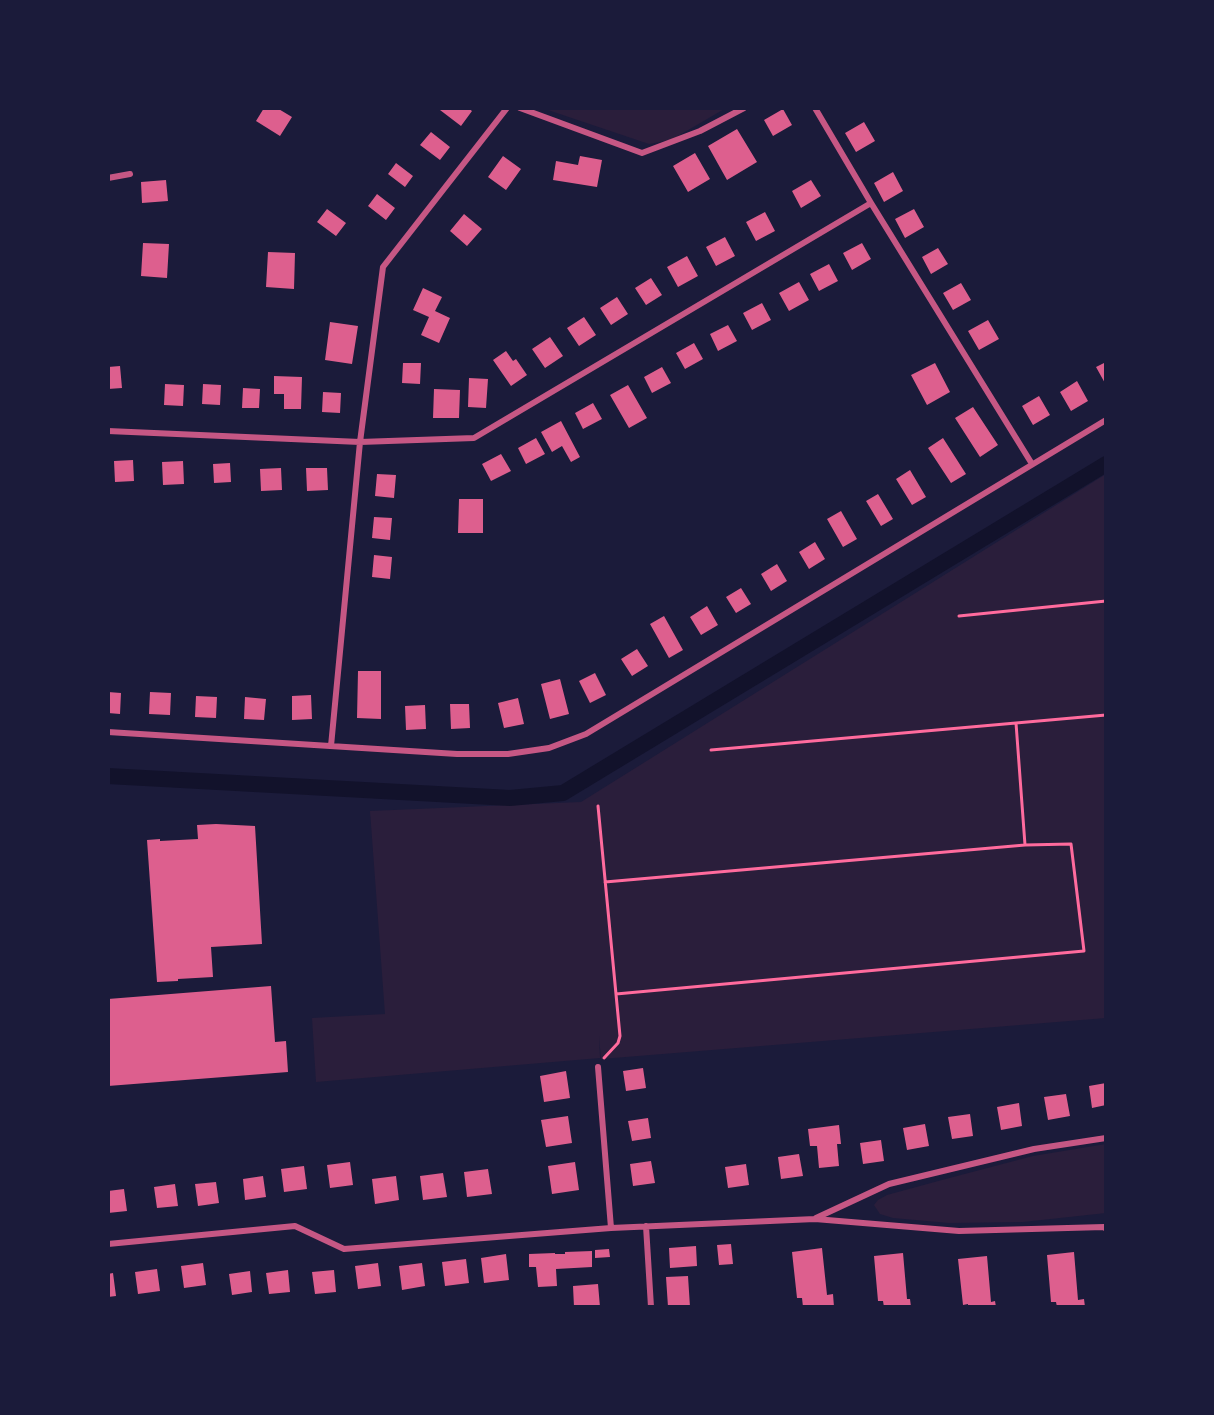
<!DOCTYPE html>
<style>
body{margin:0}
#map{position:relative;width:1214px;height:1415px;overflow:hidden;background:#1b1b3a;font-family:"IBM Plex Sans",sans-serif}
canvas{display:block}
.frame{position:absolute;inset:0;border:110px solid #1b1b3a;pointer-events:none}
</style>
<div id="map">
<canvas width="1214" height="1415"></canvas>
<div class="frame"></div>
</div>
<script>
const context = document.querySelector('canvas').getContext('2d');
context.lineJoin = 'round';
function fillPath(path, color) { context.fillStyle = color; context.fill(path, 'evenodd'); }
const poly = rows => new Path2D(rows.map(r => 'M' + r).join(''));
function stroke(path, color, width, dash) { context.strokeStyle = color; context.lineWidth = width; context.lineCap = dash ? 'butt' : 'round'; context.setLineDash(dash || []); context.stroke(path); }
fillPath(poly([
 [542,108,726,108,671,140,649,144],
 [1106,474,1106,1018,601,1059,599,1036,600,1058,316,1082,312,1018,385,1014,370,811,581,802],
 [1106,1144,1106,1213,1023,1222,949,1223,893,1218,880,1214,874,1205,878,1200,887,1195,942,1180,1033,1156]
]), '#2a1e3b');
stroke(poly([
 [108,776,510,798,563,793,1106,464]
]), '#12122b', 16);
fillPath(poly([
 [264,108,277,108,292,117,280,136,256,121],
 [442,108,468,108,472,111,461,126,440,110],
 [783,109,792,125,773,136,764,120],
 [864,122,875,141,856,152,845,133],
 [737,129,757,162,727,180,708,146],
 [431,132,450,147,440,160,420,145],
 [695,153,710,179,688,192,673,166],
 [503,156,521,169,506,190,488,177],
 [580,156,602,160,597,187,553,180,556,161,578,165],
 [396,163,413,176,405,187,388,174],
 [893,172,903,191,884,202,874,183],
 [166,180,168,201,142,203,141,182],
 [811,180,821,196,801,208,792,191],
 [377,194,395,208,386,220,368,206],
 [327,209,346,223,336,236,317,222],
 [914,209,924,227,905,238,895,219],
 [765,212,775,231,756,241,746,222],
 [464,214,482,229,467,246,450,231],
 [725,237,735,256,716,266,706,247],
 [143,243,169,244,167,278,141,276],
 [862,243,871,259,852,270,843,253],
 [938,248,948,264,931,274,922,257],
 [268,252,295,253,294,289,266,287],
 [687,256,698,276,678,287,667,267],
 [829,264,838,281,819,291,810,274],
 [651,278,662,295,646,305,635,288],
 [799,282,809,300,789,311,779,293],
 [961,283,971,300,953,310,943,293],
 [423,288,442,297,435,311,450,318,439,343,421,335,429,317,413,310],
 [617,297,628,314,611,325,600,308],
 [762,303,771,320,752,330,743,313],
 [584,317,596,335,579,346,567,328],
 [988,320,999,339,979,350,968,331],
 [330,322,358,326,352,364,325,360],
 [728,325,737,341,718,351,710,334],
 [550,337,563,356,545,368,532,349],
 [694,343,703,359,685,369,676,353],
 [506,351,513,361,516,359,527,375,511,386,493,360],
 [1106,362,1106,385,1096,367],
 [403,363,421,363,420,384,402,383],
 [935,363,950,392,927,405,911,375],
 [120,366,122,388,108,389,108,367],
 [662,367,671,383,652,393,644,377],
 [274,376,302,377,301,409,284,409,284,394,274,394],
 [469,378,488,379,486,408,468,407],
 [1077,381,1088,401,1071,411,1060,392],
 [165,384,184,385,183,406,164,405],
 [203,384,221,385,220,405,202,404],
 [628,385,647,418,629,428,610,395],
 [243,388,260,389,259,408,242,408],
 [434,389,460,390,459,418,433,418],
 [323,392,341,393,340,413,322,412],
 [1039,396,1050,415,1033,425,1022,406],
 [593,403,602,419,583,429,575,413],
 [973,407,998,445,980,457,955,418],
 [561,421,580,457,571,462,562,446,552,452,541,432],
 [536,438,545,454,526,464,518,448],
 [943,438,966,474,951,483,928,448],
 [501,454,511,471,491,481,482,464],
 [133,460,134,481,115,482,114,461],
 [183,461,184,484,163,485,162,462],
 [230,463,231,482,214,483,213,464],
 [281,468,282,490,261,491,260,469],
 [306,468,327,468,328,490,307,491],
 [910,470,926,497,912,505,896,479],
 [377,474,396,475,394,498,375,496],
 [878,494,893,519,881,526,866,501],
 [459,499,483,499,483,533,458,533],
 [841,511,857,539,843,547,827,519],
 [374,517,392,518,390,540,372,538],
 [815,542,825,559,809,569,799,552],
 [374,555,392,557,390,579,372,577],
 [777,564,787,581,771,591,761,574],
 [741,588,751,604,736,613,726,597],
 [707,606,718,625,701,635,690,617],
 [664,616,683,650,669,658,650,624],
 [637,649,648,666,632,676,621,659],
 [358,671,381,671,381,719,357,718],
 [595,673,606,695,590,703,579,681],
 [560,679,569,714,550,719,541,684],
 [108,692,121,693,120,714,108,713],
 [150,692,171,693,170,715,149,714],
 [311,695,312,719,292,720,292,696],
 [196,696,217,697,216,718,195,717],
 [245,697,266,699,264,720,244,719],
 [518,698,524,724,504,728,498,703],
 [450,704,469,704,470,728,451,729],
 [425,705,426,729,406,730,405,706],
 [216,824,255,826,262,944,211,947,213,977,178,979,178,981,157,982,147,840,160,839,160,841,198,839,197,825],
 [271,986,275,1042,286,1041,288,1072,108,1086,108,999],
 [643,1068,646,1088,626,1091,623,1071],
 [566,1071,570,1098,544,1102,540,1076],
 [1106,1083,1106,1105,1092,1108,1089,1086],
 [1066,1094,1070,1116,1048,1120,1044,1097],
 [1019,1103,1022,1126,1001,1130,997,1107],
 [970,1114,973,1136,952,1139,948,1117],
 [568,1116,572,1143,546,1147,541,1120],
 [648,1118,651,1138,632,1141,628,1121],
 [925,1124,929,1146,907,1150,903,1128],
 [839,1125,841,1144,837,1144,839,1166,819,1168,817,1146,810,1146,808,1129],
 [881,1140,884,1161,863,1164,860,1143],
 [799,1154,803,1176,781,1179,778,1157],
 [651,1161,655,1183,633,1186,630,1164],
 [350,1162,353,1185,330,1188,327,1165],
 [575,1162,579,1190,552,1194,548,1166],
 [746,1164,749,1185,728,1188,725,1167],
 [304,1166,307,1189,284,1192,281,1169],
 [488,1169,492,1194,467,1197,464,1172],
 [443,1173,447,1197,423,1200,420,1176],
 [263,1176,266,1197,245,1200,243,1179],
 [396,1176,399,1200,375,1204,372,1179],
 [216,1182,219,1203,198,1206,195,1184],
 [175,1184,178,1206,157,1208,154,1187],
 [124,1189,127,1211,108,1213,108,1191],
 [731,1244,733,1264,719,1265,717,1245],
 [696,1246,697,1266,670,1268,669,1248],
 [822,1248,827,1295,833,1294,834,1307,803,1307,802,1298,797,1298,792,1252],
 [609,1249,610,1257,595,1258,595,1250],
 [592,1251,592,1267,556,1269,557,1286,538,1287,536,1267,529,1267,529,1254,555,1253,555,1254,565,1254,565,1252],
 [1074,1252,1078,1300,1084,1299,1085,1307,1057,1307,1056,1302,1051,1302,1047,1255],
 [903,1253,907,1299,910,1299,911,1307,884,1307,883,1301,878,1301,874,1256],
 [506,1254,509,1280,484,1283,481,1258],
 [987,1256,991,1302,995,1301,996,1307,968,1307,968,1304,963,1305,958,1259],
 [466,1259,469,1283,445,1286,442,1262],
 [203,1263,206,1285,184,1288,181,1266],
 [378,1263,381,1286,358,1289,355,1266],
 [422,1263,425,1286,402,1290,399,1266],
 [157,1269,160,1291,138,1294,135,1272],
 [288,1270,290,1292,269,1294,266,1273],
 [334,1270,336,1292,315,1294,312,1272],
 [250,1271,252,1292,232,1295,229,1274],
 [113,1273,116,1296,108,1297,108,1274],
 [688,1276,690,1307,668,1307,666,1277],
 [598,1284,600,1307,574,1307,573,1286]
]), '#dd5f8e');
stroke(poly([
 [959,616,1106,601],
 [711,750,1016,723],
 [598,806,620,1036,618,1043,604,1058],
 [605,882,1025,845],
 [616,994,1084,951,1071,844,1025,845,1016,723,1106,715]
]), '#ff6b9d', 3);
stroke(poly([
 [520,108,642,153,700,131,744,108],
 [815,108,871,203,1032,464],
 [108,178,130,174],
 [108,431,360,442,474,438,871,203],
 [108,732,457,754,508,754,549,748,586,734,1106,420],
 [331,746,360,442,383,267,507,108],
 [598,1067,611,1228],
 [816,1218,889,1184,1034,1149,1106,1138],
 [646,1226,651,1307],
 [108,1244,295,1226,344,1249,611,1228,815,1219,959,1231,1104,1227,1106,1229]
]), '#c65784', 6);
</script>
